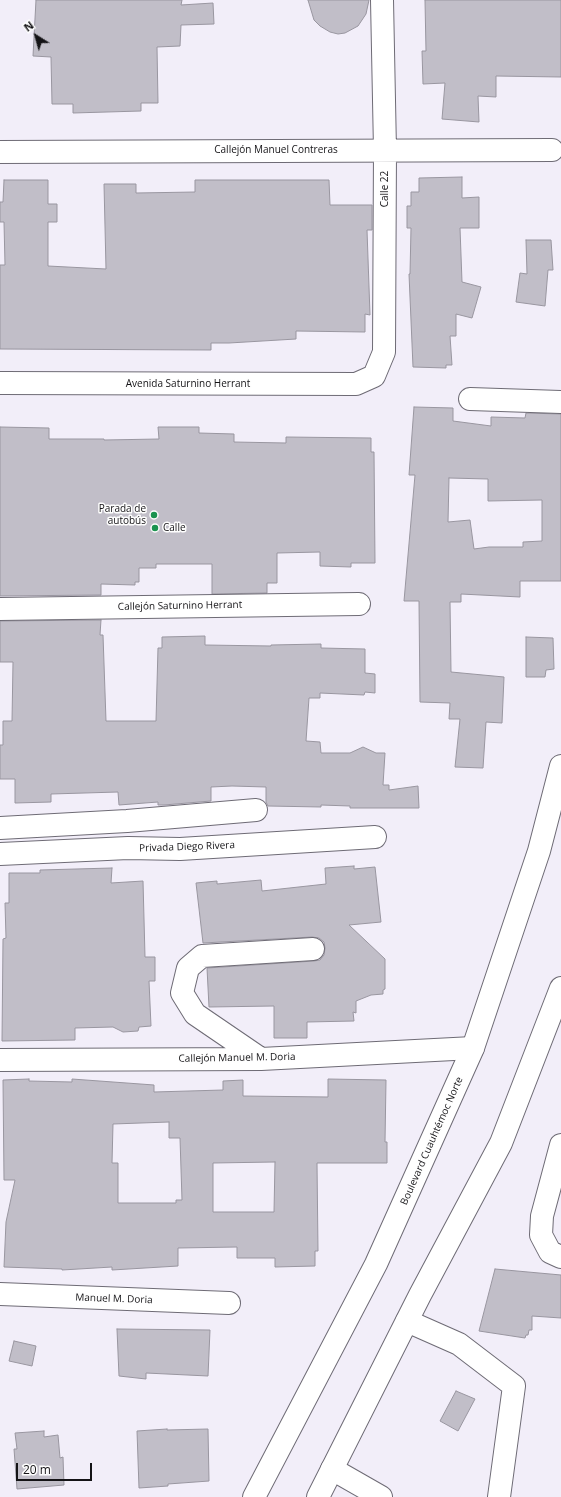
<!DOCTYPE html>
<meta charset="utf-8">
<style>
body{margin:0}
#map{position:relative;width:561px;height:1497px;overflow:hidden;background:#f2eef9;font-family:"Open Sans",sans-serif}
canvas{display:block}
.north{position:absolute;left:16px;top:16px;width:40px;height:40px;-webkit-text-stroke:3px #fefefe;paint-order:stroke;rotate:323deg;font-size:11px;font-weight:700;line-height:16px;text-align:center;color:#141316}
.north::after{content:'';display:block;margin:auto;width:14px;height:18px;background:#141316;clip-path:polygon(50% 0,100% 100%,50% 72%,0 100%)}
.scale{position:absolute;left:16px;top:1463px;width:76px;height:18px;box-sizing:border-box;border:2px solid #141316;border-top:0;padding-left:5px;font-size:12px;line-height:14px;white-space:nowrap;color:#141316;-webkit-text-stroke:3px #fefefe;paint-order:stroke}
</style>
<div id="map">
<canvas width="561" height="1497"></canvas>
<div class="north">N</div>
<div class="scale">20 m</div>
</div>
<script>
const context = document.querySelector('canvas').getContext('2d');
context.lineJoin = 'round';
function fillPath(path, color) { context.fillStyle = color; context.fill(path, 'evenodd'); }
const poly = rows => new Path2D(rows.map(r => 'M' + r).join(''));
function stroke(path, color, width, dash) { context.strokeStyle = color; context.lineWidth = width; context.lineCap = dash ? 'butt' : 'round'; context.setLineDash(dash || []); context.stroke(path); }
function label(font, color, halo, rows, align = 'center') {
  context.font = font + ' "Open Sans",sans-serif'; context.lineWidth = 3; context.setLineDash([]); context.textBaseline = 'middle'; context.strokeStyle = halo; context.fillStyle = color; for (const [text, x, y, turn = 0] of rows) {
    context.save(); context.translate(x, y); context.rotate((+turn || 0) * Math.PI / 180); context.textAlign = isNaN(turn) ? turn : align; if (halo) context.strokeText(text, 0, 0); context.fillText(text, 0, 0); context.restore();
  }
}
const building = poly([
 [36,0,182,0,181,5,213,3,214,24,181,25,180,46,157,47,158,103,141,103,141,111,73,113,73,104,52,104,51,57,33,56,36,0],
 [308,0,369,0,366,14,358,26,345,33,338,34,330,32,320,26,314,20,308,0],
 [425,0,561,0,561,77,496,76,496,97,478,96,479,122,442,119,445,83,423,84,422,51,426,51,425,0],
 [462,177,462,198,479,197,479,228,460,228,462,282,481,287,472,318,456,314,456,336,450,336,452,365,446,365,446,368,413,367,409,274,410,274,411,228,407,228,407,206,411,206,411,192,419,192,419,178,462,177],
 [4,180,48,180,48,204,57,204,57,222,48,222,48,266,106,269,104,184,136,184,136,193,195,192,195,180,329,180,330,205,372,205,372,230,367,230,370,315,365,314,365,332,296,331,296,339,229,343,211,343,211,350,0,349,0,265,5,265,4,222,0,222,0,202,3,202,4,180],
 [526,240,551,240,553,270,548,270,545,306,516,302,520,273,527,274,526,240],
 [414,407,453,408,453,421,491,426,491,417,525,418,526,413,561,414,561,581,520,581,520,597,461,594,461,602,450,602,451,672,504,677,502,723,486,722,483,768,455,767,460,719,449,719,450,703,420,702,419,601,404,601,415,475,409,475,414,407],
 [449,478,488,479,488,501,542,500,542,541,523,542,523,547,489,547,474,549,470,520,448,522,449,478],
 [0,427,49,428,49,439,104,439,104,440,159,439,158,427,199,427,199,433,234,434,234,442,286,443,286,437,371,438,371,452,374,452,375,563,351,563,351,567,320,566,320,552,277,553,277,583,267,583,267,593,212,594,212,564,156,564,156,568,139,568,139,582,135,582,135,585,101,584,101,595,0,596,0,427],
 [101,620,100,635,103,635,106,721,156,721,158,648,162,648,162,637,205,636,205,645,271,646,271,645,321,644,321,648,365,649,365,673,375,674,375,693,365,692,364,695,320,693,320,698,309,698,306,741,320,742,321,753,350,753,363,747,376,753,385,753,383,785,389,785,389,790,418,786,419,808,350,808,350,806,321,805,321,807,268,806,266,802,266,787,232,786,211,787,211,801,164,805,158,805,158,802,119,805,118,792,51,794,51,802,15,803,15,779,0,779,0,745,3,745,3,721,12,721,13,662,0,662,0,621,101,620],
 [526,637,553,638,554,669,546,670,545,677,526,677,526,637],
 [354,866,354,869,375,867,381,922,349,925,385,959,385,989,383,990,383,994,371,995,356,1001,356,1013,353,1012,354,1021,307,1022,307,1038,274,1038,274,1006,209,1007,207,968,314,961,320,960,324,955,325,948,324,942,319,938,312,937,203,943,196,883,217,881,217,884,261,880,262,891,326,884,325,868,354,866],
 [112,868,111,883,143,881,145,957,155,957,155,981,149,981,151,1026,139,1027,138,1031,123,1032,113,1027,75,1028,75,1040,2,1041,3,939,6,938,5,903,9,903,9,873,40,873,40,870,112,868],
 [29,1079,29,1081,72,1082,72,1079,154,1085,154,1092,223,1090,223,1081,243,1080,243,1096,328,1097,328,1079,386,1080,385,1142,387,1142,387,1163,317,1163,318,1251,315,1251,315,1266,275,1267,275,1258,237,1258,237,1247,178,1248,178,1266,112,1270,112,1267,62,1270,62,1269,4,1267,6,1222,15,1180,4,1180,3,1080,29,1079],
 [169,1122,169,1138,180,1138,182,1200,176,1200,176,1203,118,1203,118,1163,112,1163,113,1124,169,1122],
 [275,1162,274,1212,213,1212,213,1163,275,1162],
 [495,1269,561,1275,561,1318,532,1316,532,1330,529,1330,528,1335,526,1335,525,1338,479,1331,495,1269],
 [117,1329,210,1330,208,1376,146,1373,146,1379,119,1376,117,1329],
 [14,1341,36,1346,32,1366,9,1361,14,1341],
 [456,1391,475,1399,458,1431,440,1421,456,1391],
 [167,1429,167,1430,208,1429,209,1481,168,1484,168,1486,139,1488,137,1431,167,1429],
 [44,1431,44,1437,58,1435,60,1458,63,1457,64,1485,17,1489,14,1449,17,1449,15,1433,44,1431]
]);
fillPath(building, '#c1bec8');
stroke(building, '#9996a0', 1);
const minor = poly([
 [0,152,552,150],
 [0,383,356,384,374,376,384,352,385,150,382,0],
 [470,399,561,402],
 [0,609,359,604],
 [0,828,127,821,256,810],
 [0,854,128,848,180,849,375,837],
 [261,1059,195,1014,182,993,188,968,202,956,313,949],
 [0,1060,261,1059,473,1048],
 [561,1145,542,1216,541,1235,550,1252,561,1257],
 [0,1294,229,1303],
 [407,1321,459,1344,514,1386,499,1497],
 [332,1469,381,1497]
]);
const major = poly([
 [254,1497,376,1264,473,1048,539,851,561,766],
 [318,1497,420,1295,501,1143,561,988]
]);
stroke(minor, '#6e6b75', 24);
stroke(major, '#6e6b75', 24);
stroke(minor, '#fff', 22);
stroke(major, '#fff', 22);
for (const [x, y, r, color] of [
 [154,515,4,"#1a934f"],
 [155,528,4,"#1a934f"]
]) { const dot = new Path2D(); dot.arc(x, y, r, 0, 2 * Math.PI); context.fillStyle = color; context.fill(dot); stroke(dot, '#fefefe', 1.5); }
label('10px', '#141316', '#fefefe', [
 ["Callejón Manuel Contreras",276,150],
 ["Calle 22",385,189,-90],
 ["Avenida Saturnino Herrant",188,384],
 ["Callejón Saturnino Herrant",180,606,-1],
 ["Privada Diego Rivera",187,847,-2],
 ["Callejón Manuel M. Doria",237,1058,-1],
 ["Boulevard Cuauhtémoc Norte",432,1141,-66],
 ["Manuel M. Doria",114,1299,2]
]);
label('10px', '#141316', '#fefefe', [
 ["Parada de",146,509],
 ["autobús",146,521],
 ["Calle",163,528,"left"]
], 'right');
</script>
